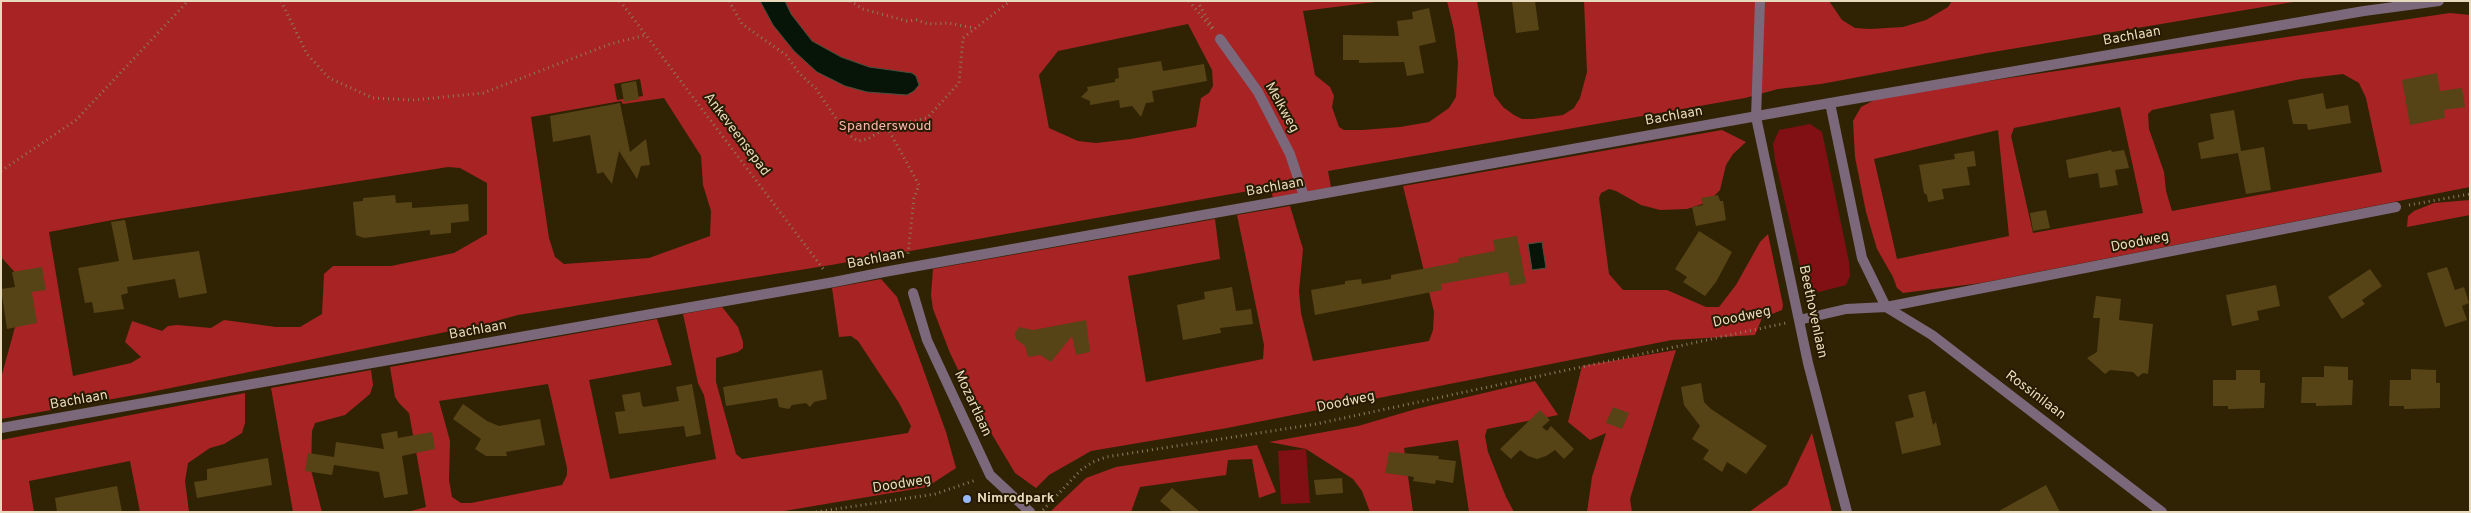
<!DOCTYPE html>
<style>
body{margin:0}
#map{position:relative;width:2471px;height:513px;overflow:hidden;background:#302304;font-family:Overpass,sans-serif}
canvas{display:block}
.frame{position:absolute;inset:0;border:2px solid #e7dabd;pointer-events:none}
</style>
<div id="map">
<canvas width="2471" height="513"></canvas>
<div class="frame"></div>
</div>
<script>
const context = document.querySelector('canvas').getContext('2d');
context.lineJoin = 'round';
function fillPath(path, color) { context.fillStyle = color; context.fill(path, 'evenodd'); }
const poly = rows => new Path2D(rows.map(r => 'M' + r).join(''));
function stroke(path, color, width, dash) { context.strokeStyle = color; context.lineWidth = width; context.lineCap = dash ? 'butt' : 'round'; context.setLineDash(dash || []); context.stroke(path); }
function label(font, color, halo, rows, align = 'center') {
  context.font = font + ' Overpass,sans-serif'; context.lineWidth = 4; context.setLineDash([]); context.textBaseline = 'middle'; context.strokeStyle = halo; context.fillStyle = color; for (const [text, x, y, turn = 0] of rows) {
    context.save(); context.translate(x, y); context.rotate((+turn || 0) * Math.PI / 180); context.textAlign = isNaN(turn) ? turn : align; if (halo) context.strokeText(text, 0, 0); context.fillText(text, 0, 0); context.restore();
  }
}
fillPath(poly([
 [1810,124,1822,132,1849,262,1850,276,1846,285,1819,292,1809,289,1804,283,1775,160,1773,144,1779,130],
 [1306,449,1310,503,1281,504,1278,451]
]), '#811015');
fillPath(poly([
 [1,1,760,1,773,25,794,51,817,72,911,73,869,67,841,57,812,41,791,14,785,1,1383,1,1303,11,1315,75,1330,87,1334,96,1332,107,1339,127,1344,130,1362,130,1400,127,1429,122,1449,108,1456,97,1458,62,1454,30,1447,1,1477,1,1494,95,1503,107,1514,115,1522,119,1533,119,1563,115,1574,108,1580,98,1587,72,1584,1,1829,1,1842,20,1855,28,1870,29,1903,27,1926,20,1948,7,1952,1,2299,1,1987,53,1821,84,1778,89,1745,98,1328,171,1331,187,1273,199,1271,187,831,265,518,315,485,324,146,393,1,419,1,378,23,298,21,279,1,257],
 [1188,24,1212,70,1213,86,1209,93,1201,98,1196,127,1131,139,1096,143,1078,141,1049,128,1039,75,1058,51],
 [640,79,643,96,617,100,614,84],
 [664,98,701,156,703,185,711,211,710,236,649,258,564,264,555,257,549,238,531,117,621,101,623,104],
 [448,167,460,168,487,183,487,234,454,253,391,266,333,266,324,274,322,314,300,327,276,327,224,320,211,328,177,325,168,326,162,331,132,321,125,342,141,357,131,363,73,376,49,232,118,219],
 [2450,13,2470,15,2470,187,1981,283,1903,293,1897,288,1893,277,1877,249,1866,212,1855,157,1853,121,1861,107,1880,97],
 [2343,74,2359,83,2366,98,2382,172,2172,211,2166,191,2164,172,2149,129,2148,114,2152,110,2301,79],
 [2120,107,2143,213,2033,233,2011,136,2014,128],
 [1998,130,2009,236,1897,259,1874,159],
 [1722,130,1746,142,1733,154,1726,165,1720,190,1708,202,1687,209,1660,210,1641,205,1616,191,1609,189,1601,193,1599,198,1609,274,1623,290,1667,290,1706,307,1719,307,1736,285,1760,242,1768,234,1783,305,1782,310,1762,318,1755,335,1672,340,1227,428,1091,451,1049,475,1036,488,1015,473,978,411,950,353,933,309,931,295,933,269,1215,219,1220,259,1128,276,1146,382,1263,359,1264,345,1237,215,1290,206,1303,249,1299,291,1301,313,1313,361,1429,341,1433,330,1434,312,1403,186],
 [2470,200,2470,215,2407,227,2408,216,2414,211,2434,203],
 [881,279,897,297,946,432,956,468,927,487,778,512,407,512,426,507,409,413,399,403,395,397,390,367,657,319,672,365,589,380,610,479,716,459,704,395,698,383,683,314,722,307,738,327,743,342,743,348,738,352,716,358,716,382,736,454,742,459,908,433,911,426,899,403,858,341,851,336,839,337,832,288],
 [548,384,567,468,567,475,562,485,471,503,461,503,452,497,449,480,450,441,439,401],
 [1676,350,1630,499,1632,512,1587,512,1592,477,1606,433,1590,440,1568,422,1582,366],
 [371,370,373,385,370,394,345,415,315,423,312,431,311,470,322,512,293,512,271,388],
 [1535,381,1558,415,1487,429,1485,436,1488,452,1506,497,1514,512,1469,512,1458,440,1404,448,1413,512,1370,512,1362,491,1353,479,1306,449,1269,442,1358,426,1416,409],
 [245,393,245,423,242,433,224,444,210,448,188,463,185,481,189,512,140,512,130,461,29,481,34,512,1,512,1,440],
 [1812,433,1832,512,1749,512,1787,485],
 [1257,445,1276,492,1259,498,1252,459,1228,460,1226,475,1140,487,1131,512,1051,511,1086,478,1116,467]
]), '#a82324');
const water = poly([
 [760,1,785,1,791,14,812,41,841,57,869,67,912,73,916,76,919,85,914,91,907,95,867,92,845,86,817,72,794,51,773,25,760,1],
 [1542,242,1546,268,1532,270,1528,244,1542,242]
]);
fillPath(water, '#071508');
stroke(water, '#4a503e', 1);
fillPath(poly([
 [1512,1,1535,1,1539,30,1516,33],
 [1429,8,1436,42,1419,46,1424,73,1407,76,1404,62,1359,63,1359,60,1343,60,1343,35,1399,36,1397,21,1413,19,1412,12],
 [1161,61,1163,71,1204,64,1207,81,1152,91,1154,102,1146,103,1141,117,1132,106,1120,108,1119,100,1090,105,1090,101,1081,97,1088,90,1087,87,1115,82,1115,79,1119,78,1118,68],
 [2437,73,2440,91,2462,88,2465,107,2444,110,2445,118,2410,125,2402,80],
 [636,81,639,99,624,102,621,84],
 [2323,93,2326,109,2348,105,2351,123,2308,130,2307,124,2293,124,2288,100],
 [620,103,630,152,646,139,650,165,641,166,637,179,619,151,612,184,603,172,597,174,590,135,553,142,550,116],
 [2234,110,2241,151,2264,147,2271,190,2246,194,2238,153,2201,159,2198,143,2214,139,2210,114],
 [2111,150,2112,152,2124,150,2127,160,2129,168,2115,170,2118,185,2100,188,2098,173,2069,178,2066,160],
 [1974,151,1976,166,1967,167,1970,185,1942,189,1944,199,1928,202,1927,195,1924,193,1919,165,1955,159,1954,154],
 [395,195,396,203,412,202,412,208,468,204,469,221,451,223,451,233,430,235,430,230,364,238,356,235,353,202,363,201,363,198],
 [1718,195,1720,201,1723,201,1726,220,1696,226,1692,207,1703,205,1701,198],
 [2046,210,2050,228,2033,231,2030,213],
 [125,220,133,260,199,251,207,293,179,298,175,279,127,287,128,293,121,295,124,309,94,313,92,302,85,303,78,268,119,261,111,222],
 [1699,231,1732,252,1716,282,1705,296,1683,282,1687,277,1675,269],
 [1517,236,1526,283,1510,286,1508,272,1441,284,1442,290,1315,315,1311,290,1345,284,1345,281,1361,279,1362,284,1391,279,1391,275,1459,262,1458,258,1495,251,1493,240],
 [42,267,46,290,32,292,37,323,7,329,1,289,15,287,12,272],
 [2447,267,2455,290,2464,287,2469,303,2462,306,2467,320,2445,327,2427,273],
 [2370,269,2382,286,2362,300,2365,304,2342,319,2328,297],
 [2276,285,2280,306,2257,311,2259,320,2232,326,2226,295],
 [1232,287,1236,311,1251,309,1253,324,1220,328,1221,333,1183,340,1177,305,1205,299,1204,292],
 [2096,296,2121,299,2119,320,2153,324,2148,374,2143,373,2138,377,2133,372,2110,370,2105,374,2087,358,2097,352,2100,318,2093,318],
 [1086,320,1090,352,1076,355,1072,336,1051,362,1040,355,1028,357,1025,346,1016,339,1015,333,1019,327,1033,330],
 [2324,366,2348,367,2348,380,2353,380,2352,405,2316,406,2316,403,2301,403,2302,377,2324,377],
 [2411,369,2436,370,2436,383,2440,383,2440,408,2404,409,2404,406,2389,406,2390,380,2411,380],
 [822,370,827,399,814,402,810,407,806,403,792,405,789,409,779,407,777,398,726,406,723,387],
 [2236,370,2260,370,2260,383,2265,383,2264,408,2228,409,2228,406,2213,406,2213,380,2236,380],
 [1701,383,1704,402,1711,409,1767,446,1746,474,1727,462,1722,472,1703,459,1709,450,1692,439,1700,426,1684,405,1681,387],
 [692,384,701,434,686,437,684,426,619,434,615,412,625,411,622,395,640,392,642,405,644,407,679,401,676,387],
 [1925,391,1933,425,1936,422,1941,445,1902,454,1895,422,1914,417,1908,395],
 [463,404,487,421,499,426,540,419,545,445,506,452,507,456,486,456,475,449,481,439,453,419],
 [1613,407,1629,413,1622,429,1606,423],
 [1540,410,1550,420,1542,427,1547,431,1551,426,1574,449,1564,459,1555,450,1546,456,1537,459,1528,456,1520,450,1511,459,1500,449],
 [397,431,398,438,432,432,435,449,402,456,408,494,384,498,379,472,334,465,332,475,305,471,308,453,334,457,336,442,384,449,381,434],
 [1389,452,1439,456,1438,459,1456,461,1453,483,1436,480,1435,484,1413,481,1414,477,1385,473],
 [268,458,272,485,197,498,194,482,207,480,207,469],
 [1342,478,1343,493,1316,495,1314,480],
 [2046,485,2060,512,1997,512],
 [117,486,122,512,57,512,55,498],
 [1172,488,1200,512,1173,512,1160,501]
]), '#574416');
stroke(poly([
 [281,1,307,54,329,78,373,98,413,100,483,93,610,44,646,35],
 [620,1,824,270],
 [729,1,742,24,786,55,799,73,816,89,846,133,858,141,868,139,887,127,927,118,959,83,963,38,1010,1],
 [850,1,863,9,907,21,917,20,928,24,948,23,974,28],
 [1189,1,1212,29],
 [1197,1,1213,28],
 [887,127,919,185,914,198,908,254],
 [1,171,76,120,188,1],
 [2409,205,2470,194],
 [1043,510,1081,470,1093,462,1106,457,1316,424,1786,323],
 [816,512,935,494,976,480]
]), '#8a7d5f', 3, [1, 4]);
stroke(poly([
 [1760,1,1756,117,1808,363,1847,512],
 [1220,39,1258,92,1290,154,1304,196],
 [1830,103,2364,11,2439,1],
 [913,293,927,340,990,475,1030,512],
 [1886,307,1932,335,2162,512],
 [1799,320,1846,309,1886,307,2396,207],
 [1,428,834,282,884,272,1830,103,1862,258,1886,307]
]), '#7b687b', 10);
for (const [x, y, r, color] of [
 [967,499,5,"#97b6fd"]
]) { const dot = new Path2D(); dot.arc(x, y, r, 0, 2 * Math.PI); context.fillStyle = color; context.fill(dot); stroke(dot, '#261a00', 2); }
label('14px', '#e7dabd', '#261a00', [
 ["Bachlaan",2132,37,-10],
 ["Melkweg",1281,108,61],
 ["Bachlaan",1674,117,-10],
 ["Ankeveensepad",736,135,53],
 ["Bachlaan",1275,188,-10],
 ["Doodweg",2140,243,-11],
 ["Bachlaan",876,260,-11],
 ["Beethovenlaan",1812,312,78],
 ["Doodweg",1742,318,-12],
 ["Bachlaan",478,331,-10],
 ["Rossinilaan",2035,396,37],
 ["Bachlaan",79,401,-10],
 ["Doodweg",1346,403,-12],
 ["Mozartlaan",972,404,65],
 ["Doodweg",902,485,-9]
]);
label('14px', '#f9b5ae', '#261a00', [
 ["Spanderswoud",885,127]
]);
label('bold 14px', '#e7dabd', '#261a00', [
 ["Nimrodpark",977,499]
], 'left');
</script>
